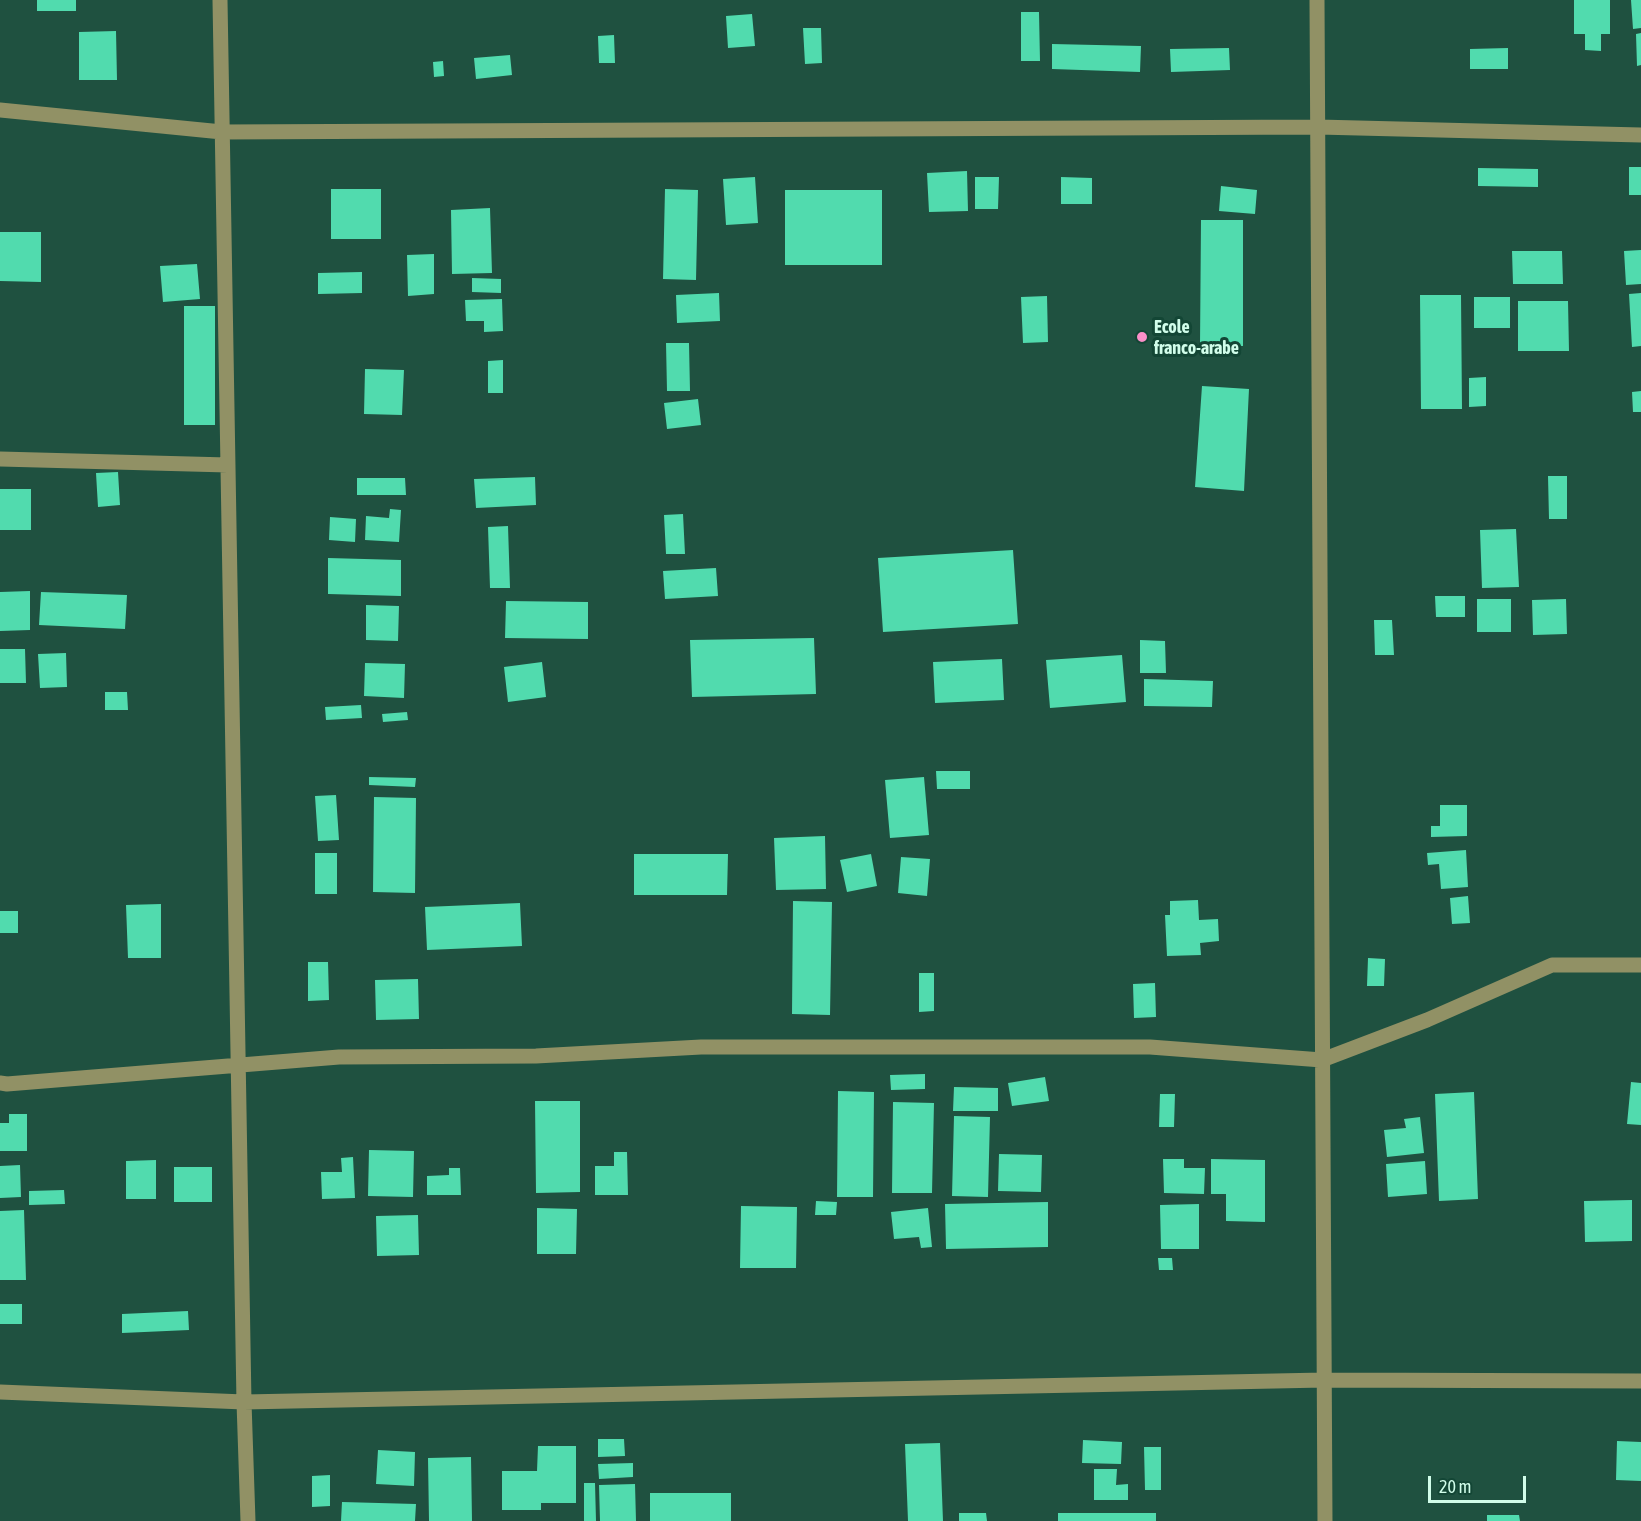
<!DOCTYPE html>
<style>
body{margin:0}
#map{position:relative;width:1641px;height:1521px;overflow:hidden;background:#1f5140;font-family:"Asap Condensed",sans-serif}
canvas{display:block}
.scale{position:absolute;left:1428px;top:1476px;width:98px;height:27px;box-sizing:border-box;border:3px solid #d1fdea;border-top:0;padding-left:8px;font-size:18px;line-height:21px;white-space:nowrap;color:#d1fdea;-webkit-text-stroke:4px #134635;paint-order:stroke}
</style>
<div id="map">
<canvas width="1641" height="1521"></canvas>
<div class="scale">20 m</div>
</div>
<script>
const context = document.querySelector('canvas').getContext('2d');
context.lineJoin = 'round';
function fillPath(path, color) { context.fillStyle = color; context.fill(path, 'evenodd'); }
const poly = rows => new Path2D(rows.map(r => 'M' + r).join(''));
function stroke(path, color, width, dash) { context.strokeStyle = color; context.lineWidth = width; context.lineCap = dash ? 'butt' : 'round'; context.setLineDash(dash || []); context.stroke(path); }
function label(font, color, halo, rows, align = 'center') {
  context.font = font + ' "Asap Condensed",sans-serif'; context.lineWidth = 6; context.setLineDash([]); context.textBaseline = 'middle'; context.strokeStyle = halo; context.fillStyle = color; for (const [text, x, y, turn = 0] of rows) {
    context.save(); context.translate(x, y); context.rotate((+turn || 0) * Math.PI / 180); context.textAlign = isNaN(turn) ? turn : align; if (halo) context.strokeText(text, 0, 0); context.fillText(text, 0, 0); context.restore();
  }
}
fillPath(poly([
 [37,0,76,0,76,11,37,11],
 [1574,0,1610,0,1610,34,1601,34,1601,51,1585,50,1585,34,1574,34],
 [1631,0,1641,0,1641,28,1633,29],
 [1021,12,1039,12,1040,61,1021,61],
 [752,14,755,46,728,48,726,16],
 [803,28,821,28,822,63,805,64],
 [116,31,117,80,79,80,79,32],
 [1641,33,1641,65,1637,66,1636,34],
 [614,35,615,63,599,63,598,36],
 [1052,44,1141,46,1140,72,1052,69],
 [1229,48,1230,70,1171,72,1170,49],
 [1508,48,1508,69,1470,69,1470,49],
 [510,55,512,75,476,79,474,58],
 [443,61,444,76,434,77,433,62],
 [1629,167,1641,167,1641,195,1629,195],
 [1478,168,1538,169,1538,187,1478,186],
 [967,171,968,211,929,212,927,173],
 [755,177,758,223,726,225,723,179],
 [975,177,999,177,998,209,975,209],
 [1061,177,1092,178,1092,204,1061,204],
 [1221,186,1257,190,1255,214,1219,211],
 [331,189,381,189,381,239,331,239],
 [665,189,698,190,696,280,663,279],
 [785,190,882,190,882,265,785,265],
 [490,208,492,273,452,274,451,210],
 [1201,220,1243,220,1243,346,1200,345],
 [0,232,41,232,41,282,0,281],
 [1641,250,1641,284,1626,285,1624,251],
 [1512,251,1562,251,1563,284,1513,284],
 [434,254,434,294,408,296,407,255],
 [197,264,200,299,163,302,160,266],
 [362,272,362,293,318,294,318,273],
 [472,278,501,279,501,293,472,292],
 [719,293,720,321,677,323,676,295],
 [1641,293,1641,346,1632,347,1629,294],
 [1420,295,1461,295,1462,409,1421,409],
 [1047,296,1048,342,1023,343,1021,297],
 [1474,297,1510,297,1510,328,1474,328],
 [502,299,503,331,484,332,484,321,466,321,465,300],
 [1518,301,1568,301,1569,351,1518,351],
 [184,306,215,306,215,425,184,425],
 [666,343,689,343,690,391,667,391],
 [503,360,503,393,488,393,488,361],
 [365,369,404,370,402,415,364,414],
 [1486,377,1486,406,1469,407,1469,378],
 [1202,386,1249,389,1244,491,1195,487],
 [1641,391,1641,412,1633,412,1632,392],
 [698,399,701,425,667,429,664,403],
 [118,472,120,505,98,507,96,473],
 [1548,476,1567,476,1567,519,1549,519],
 [535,477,536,505,476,508,474,479],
 [357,478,405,478,406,495,357,495],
 [0,489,31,489,31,530,0,530],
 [390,509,401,510,399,542,365,540,366,516,389,518],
 [683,514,685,554,666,554,664,515],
 [330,517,356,519,355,542,329,540],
 [508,526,510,588,490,588,488,527],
 [1516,529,1519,587,1482,588,1480,530],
 [1013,550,1018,624,883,632,878,558],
 [328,558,401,560,401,596,328,594],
 [716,568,718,596,665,599,663,571],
 [30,591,30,630,0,631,0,592],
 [41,592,127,595,125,629,39,625],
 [1435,596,1465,596,1465,617,1436,617],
 [1477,599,1511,599,1511,632,1477,632],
 [1566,599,1567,634,1533,635,1532,600],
 [506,601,588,602,588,639,505,638],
 [366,605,399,606,398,641,366,640],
 [1374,620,1392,620,1394,655,1375,655],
 [814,638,816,694,692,697,690,640],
 [1140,640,1165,641,1166,673,1140,673],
 [0,649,25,649,26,683,0,683],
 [66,653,67,687,40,688,38,654],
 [1122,655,1126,702,1050,708,1046,660],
 [1002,659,1004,700,935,703,933,662],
 [542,662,546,697,508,702,504,667],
 [365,663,405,664,404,698,364,696],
 [1144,679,1213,681,1212,707,1144,706],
 [105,692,127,692,128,710,105,710],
 [361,705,362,718,326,720,325,707],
 [407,712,408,720,383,722,382,714],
 [936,771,970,771,970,789,937,789],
 [369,777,416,778,415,787,369,785],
 [924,777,929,835,890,838,885,780],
 [336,795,339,840,318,841,315,796],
 [374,797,416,798,415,893,373,892],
 [1440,805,1467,805,1467,836,1431,837,1431,826,1440,826],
 [825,836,826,889,776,890,774,838],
 [1466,850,1468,887,1441,889,1439,864,1428,865,1427,853],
 [315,853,337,853,337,894,315,894],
 [634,854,728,854,727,895,634,895],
 [871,854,877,886,847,892,840,860],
 [901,857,930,859,927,896,898,893],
 [1468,896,1470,923,1452,924,1450,898],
 [1198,900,1199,920,1218,919,1219,941,1200,943,1201,955,1167,956,1165,915,1170,915,1170,901],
 [793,901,832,902,830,1015,792,1014],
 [520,903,522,946,427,950,425,907],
 [161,904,161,958,128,958,126,905],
 [0,911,18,911,18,933,0,933],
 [1368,958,1385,959,1384,986,1367,986],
 [308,962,328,962,329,1000,308,1001],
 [919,973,934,973,934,1011,919,1012],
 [418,979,419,1019,376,1020,375,980],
 [1155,983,1156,1017,1134,1018,1133,984],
 [925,1074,925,1089,891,1090,890,1075],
 [1045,1077,1049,1101,1012,1106,1008,1083],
 [1631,1082,1641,1083,1641,1125,1627,1124],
 [954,1087,998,1088,998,1111,953,1111],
 [838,1091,874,1092,873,1197,837,1197],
 [1474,1092,1478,1199,1439,1201,1435,1094],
 [1160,1094,1175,1094,1174,1127,1159,1127],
 [535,1101,580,1101,580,1192,536,1193],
 [893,1102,934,1103,932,1193,892,1193],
 [9,1114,27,1114,27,1151,0,1151,0,1123,9,1123],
 [954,1116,990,1117,988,1197,952,1196],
 [1420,1117,1424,1153,1387,1157,1384,1130,1406,1128,1404,1119],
 [369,1150,414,1151,413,1197,368,1196],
 [614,1152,627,1152,628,1195,595,1195,595,1166,614,1166],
 [999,1154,1042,1155,1041,1192,998,1191],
 [353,1157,355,1198,322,1199,321,1172,342,1172,341,1158],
 [1163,1159,1184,1159,1184,1168,1205,1168,1204,1194,1164,1193],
 [1211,1159,1265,1160,1265,1222,1226,1221,1226,1194,1211,1194],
 [156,1160,156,1199,126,1199,126,1161],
 [1425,1161,1427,1194,1388,1197,1386,1164],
 [20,1165,21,1197,0,1198,0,1166],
 [174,1167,212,1167,212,1202,174,1202],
 [449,1168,460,1168,461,1195,427,1195,427,1176,449,1175],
 [64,1190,65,1204,29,1205,29,1191],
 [1632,1200,1632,1241,1585,1242,1584,1201],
 [816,1201,837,1202,836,1215,815,1215],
 [1048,1202,1048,1247,946,1249,945,1204],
 [1199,1204,1199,1249,1161,1249,1160,1205],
 [741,1206,797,1207,796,1268,740,1268],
 [537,1208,577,1209,576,1254,537,1254],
 [928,1208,932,1247,921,1248,919,1237,894,1239,891,1212],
 [24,1210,26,1280,0,1280,0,1211],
 [418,1215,419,1255,377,1256,376,1216],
 [1158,1258,1172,1258,1173,1270,1159,1270],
 [0,1304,22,1304,22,1324,0,1324],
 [188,1311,189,1330,122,1333,122,1314],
 [598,1439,624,1439,625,1456,598,1457],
 [1083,1440,1122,1442,1121,1464,1082,1463],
 [1617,1441,1641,1442,1641,1481,1616,1480],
 [940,1443,943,1521,908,1521,905,1444],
 [538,1446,576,1446,576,1503,541,1503,541,1510,502,1510,502,1471,537,1471],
 [1144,1447,1161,1447,1161,1490,1145,1490],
 [378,1450,415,1452,414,1486,376,1484],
 [471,1457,472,1521,429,1521,428,1458],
 [633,1463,633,1477,599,1479,598,1464],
 [1094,1469,1117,1469,1116,1485,1128,1484,1128,1500,1094,1500],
 [330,1475,330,1506,312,1507,312,1476],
 [584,1483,595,1483,596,1521,584,1521],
 [635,1484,636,1521,600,1521,599,1485],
 [650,1493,731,1493,731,1521,650,1521],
 [342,1502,416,1504,415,1521,341,1521],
 [959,1513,986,1513,987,1521,959,1521],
 [1058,1513,1156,1513,1156,1521,1058,1521],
 [1487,1515,1519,1515,1520,1521,1487,1521]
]), '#51dbae');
stroke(poly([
 [220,0,244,1402,248,1521],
 [1317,0,1325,1521],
 [0,110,222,132,1318,127,1641,135],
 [0,459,228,465],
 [0,1083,7,1084,339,1057,536,1056,701,1047,1150,1047,1322,1060,1427,1020,1552,965,1641,965],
 [0,1392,244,1402,1324,1380,1641,1381]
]), '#919165', 15);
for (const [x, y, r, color] of [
 [1142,337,6,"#fa8fc8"]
]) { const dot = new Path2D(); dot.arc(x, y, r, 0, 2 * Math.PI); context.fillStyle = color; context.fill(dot); stroke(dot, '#134635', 2); }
label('bold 18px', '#d1fdea', '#134635', [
 ["Ecole",1154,327],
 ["franco-arabe",1154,348]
], 'left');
</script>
